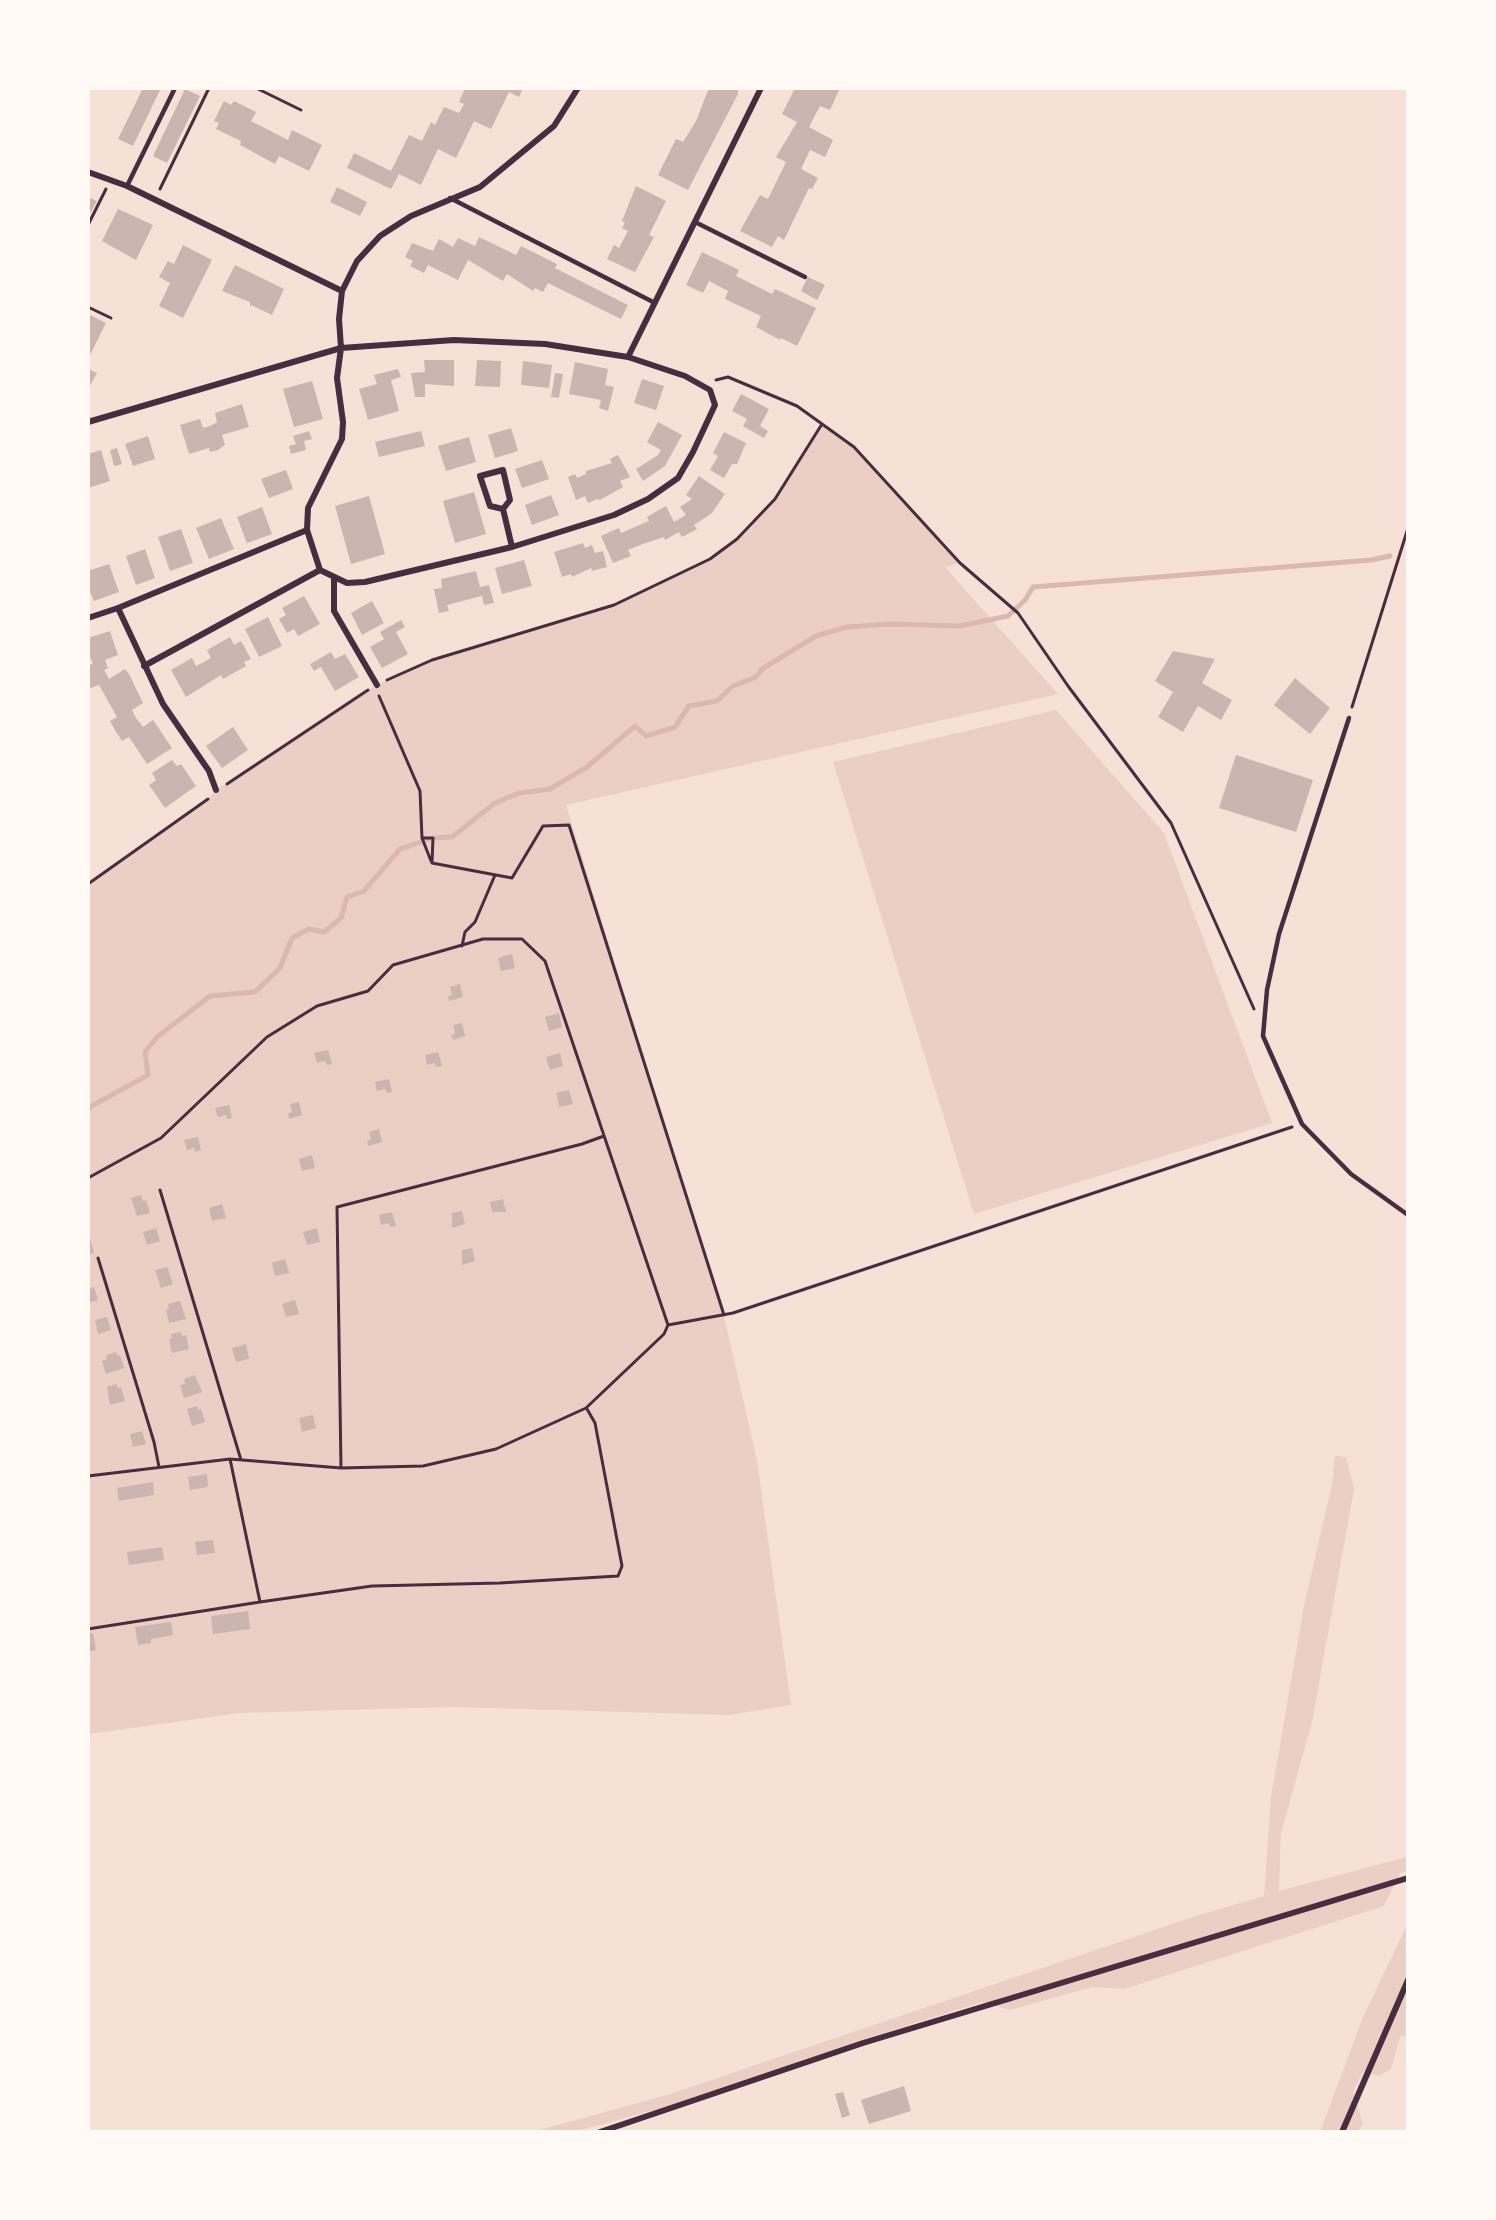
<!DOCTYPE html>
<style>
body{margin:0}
#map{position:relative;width:1496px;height:2220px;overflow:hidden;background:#f7e1d7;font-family:Poppins,sans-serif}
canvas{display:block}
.frame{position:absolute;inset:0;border:90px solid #fffaf5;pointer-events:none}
</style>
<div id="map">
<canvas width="1496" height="2220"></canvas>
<div class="frame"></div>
</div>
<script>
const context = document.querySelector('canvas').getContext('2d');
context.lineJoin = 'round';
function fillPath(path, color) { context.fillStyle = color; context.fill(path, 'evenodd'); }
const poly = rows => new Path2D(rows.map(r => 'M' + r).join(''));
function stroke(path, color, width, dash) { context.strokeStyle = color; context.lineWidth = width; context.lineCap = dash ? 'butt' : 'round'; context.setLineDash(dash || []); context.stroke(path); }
fillPath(poly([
 [822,424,854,447,960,563,945,567,1058,694,566,805,725,1320,757,1461,791,1705,729,1715,452,1707,239,1713,89,1734,88,884,206,801,216,790,354,697,398,674,432,660,614,605,710,559,737,539,775,499],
 [1056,710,1164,833,1272,1123,974,1214,833,762],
 [1335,1456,1346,1457,1354,1489,1312,1722,1281,1833,1279,1891,1407,1857,1407,1871,1400,1873,1384,1906,1124,1989,1092,1987,1010,2010,982,2002,861,2040,658,2109,577,2131,532,2132,667,2095,1196,1916,1264,1896,1271,1797,1304,1606,1332,1484],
 [1407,1925,1407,2035,1400,2037,1391,2069,1379,2076,1363,2072,1353,2092,1363,2124,1358,2131,1320,2132,1363,2017]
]), '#ebcfc5');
stroke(poly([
 [88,1108,148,1075,145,1052,157,1037,210,996,255,992,280,968,292,938,309,929,324,932,341,918,347,897,364,891,400,849,433,838,452,837,495,803,519,793,550,789,587,767,635,726,646,736,675,727,689,706,717,701,733,686,756,677,762,669,816,636,847,627,890,624,960,626,1008,616,1025,600,1033,587,1371,560,1390,556]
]), '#dcb8b0', 5);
fillPath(poly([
 [143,88,161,88,133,146,118,139],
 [465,88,523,88,519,97,509,92,491,129,474,121,456,158,438,149,421,185,399,174,391,189,347,168,354,153,391,171,409,135,422,141,431,122,435,125,444,107,459,113,464,104,459,102],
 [709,88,738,88,738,94,688,190,658,175,676,139,683,142,696,121],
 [795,88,840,88,830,110,820,106,809,127,833,140,825,157,810,150,801,169,818,178,812,189,809,188,784,240,778,236,772,247,740,231,760,195,768,199,786,162,776,157,797,122,782,114],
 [185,89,200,96,167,163,153,156],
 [224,101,231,105,234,101,256,112,251,121,288,140,292,130,322,145,309,171,279,156,275,164,240,145,241,141,216,129,219,123,214,121],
 [636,186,666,201,649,235,654,237,635,272,607,259,614,245,619,248,628,231,622,228,625,223,622,221],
 [337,187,367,202,360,216,330,202],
 [88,197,97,201,88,217],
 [118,209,153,225,136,260,102,241],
 [479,237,516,255,521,246,557,264,555,268,628,305,621,319,548,283,543,292,535,288,533,291,507,274,503,281,468,260,458,280,428,265,424,273,410,266,413,261,405,257,412,243,433,251,439,239,453,247,458,238,475,246],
 [183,245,212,260,183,318,159,306,170,283,159,277,168,261,174,264],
 [702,252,739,270,736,276,772,294,775,289,816,308,797,346,781,338,780,340,756,327,761,316,725,299,728,291,709,281,703,293,686,285],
 [235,265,284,289,272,315,251,305,250,308,250,302,222,291],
 [808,277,825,285,817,300,801,291],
 [88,314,106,323,88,359],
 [424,360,454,360,454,386,425,384,425,397,415,397,411,373,425,372],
 [477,360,501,361,500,387,475,386],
 [523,361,552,365,549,388,521,385],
 [575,362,608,369,605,385,614,387,608,411,599,408,601,400,569,394],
 [88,369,97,373,88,389],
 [398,369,401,377,391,380,399,411,368,420,359,389,377,384,374,375],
 [555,373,563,374,559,398,551,397],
 [642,379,664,386,656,410,634,403],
 [312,381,323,419,294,427,283,389],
 [741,394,769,409,760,426,768,431,764,438,743,426,747,419,732,411],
 [242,404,249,427,222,435,225,445,218,450,210,452,209,448,189,454,180,425,200,419,203,428,210,426,217,422,215,413],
 [658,422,682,435,665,466,643,481,636,469,658,455,661,450,647,442],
 [511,428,518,451,495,458,488,435],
 [309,431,312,439,304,441,306,450,291,454,289,446,296,444,293,436],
 [421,431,425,446,379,457,375,442],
 [724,432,746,443,737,464,732,464,724,478,710,470,718,456,713,453],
 [148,436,155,459,133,466,125,444],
 [469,437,476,462,446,471,438,446],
 [117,448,122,464,114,466,110,450],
 [101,450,110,481,88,488,88,454],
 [618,455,630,477,620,481,623,487,600,500,597,499,588,503,585,496,576,500,568,477,575,474,577,478,586,474,586,471,612,463,610,459],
 [542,460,549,479,522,488,515,469],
 [286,470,293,489,269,498,261,479],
 [699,476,725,494,712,513,694,525,697,529,682,537,679,532,665,540,664,537,643,544,628,550,631,556,613,563,601,536,619,528,621,533,649,521,647,517,666,506,674,522,686,515,680,507,692,499,686,495],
 [474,492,486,534,455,543,443,501],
 [551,495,559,515,532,525,525,505],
 [369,496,385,554,351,564,335,506],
 [262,507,272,534,247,543,237,517],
 [221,518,234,549,209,559,196,528],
 [181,529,193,563,170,571,158,537],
 [583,543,585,548,592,545,595,553,603,551,607,567,592,571,591,568,572,577,571,574,562,577,554,552],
 [145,549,155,578,136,585,126,556],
 [524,560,532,586,502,594,495,568],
 [109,564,119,592,94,601,88,587,88,571],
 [476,571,480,587,489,585,494,603,484,605,482,596,447,605,449,611,439,613,434,589,442,588,441,579],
 [304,596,320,624,298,636,294,629,287,633,279,619,286,615,282,608],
 [372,601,384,623,362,635,351,613],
 [268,617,282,646,259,657,245,629],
 [401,620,405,627,396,632,408,654,382,668,370,647,384,639,380,632],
 [110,631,118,655,105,660,108,668,104,670,109,679,125,669,129,674,143,703,132,710,136,718,143,727,153,720,172,748,147,764,129,737,122,741,115,730,110,721,117,717,99,685,88,689,88,665,93,664,88,652,88,638],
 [230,637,234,645,241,641,251,659,244,662,246,666,223,679,221,675,186,697,171,670,192,658,196,666,204,662,211,658,207,650],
 [1173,651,1215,659,1202,683,1232,700,1221,720,1198,706,1183,732,1158,717,1173,692,1155,681],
 [331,652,335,659,345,654,359,677,335,691,321,667,314,671,310,664],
 [1295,678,1330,708,1310,734,1274,705],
 [233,727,248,750,222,768,206,746],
 [1236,755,1313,780,1296,832,1219,808],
 [172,760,177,766,181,764,196,786,165,808,149,785,156,780,152,773],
 [512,954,515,968,501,971,498,958],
 [460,984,463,997,449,1001,448,996,452,995,450,987],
 [559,1013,562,1027,549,1031,545,1017],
 [462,1023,465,1036,453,1040,451,1035,455,1034,453,1025],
 [328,1050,332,1064,327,1065,325,1061,317,1063,314,1053],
 [438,1052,442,1066,436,1067,435,1063,427,1065,425,1055],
 [560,1053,563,1066,550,1070,546,1057],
 [389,1079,392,1092,387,1093,385,1089,377,1091,375,1082],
 [569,1090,573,1104,559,1107,556,1093],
 [299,1102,302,1115,289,1119,288,1113,292,1112,290,1104],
 [229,1105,232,1118,227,1119,226,1115,218,1117,215,1108],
 [379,1129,382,1142,368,1146,367,1141,371,1140,369,1132],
 [198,1137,201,1150,195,1152,194,1148,187,1150,184,1140],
 [312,1155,315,1168,302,1171,299,1159],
 [141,1195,143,1201,146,1200,150,1213,137,1216,131,1198],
 [503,1199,506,1212,492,1212,490,1202],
 [222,1204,226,1218,212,1221,209,1208],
 [462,1211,465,1224,452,1228,452,1213],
 [392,1212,396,1226,390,1227,389,1223,381,1225,379,1215],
 [156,1228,160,1241,147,1245,143,1232],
 [317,1228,320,1242,307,1245,303,1232],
 [90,1239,94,1253,88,1254,88,1240],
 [472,1248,475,1261,462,1265,462,1250],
 [285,1259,289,1273,275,1276,272,1263],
 [167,1267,173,1284,161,1288,155,1270],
 [94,1287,98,1300,88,1303,88,1289],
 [295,1300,299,1314,286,1317,282,1304],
 [180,1301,186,1319,169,1323,166,1310,169,1309,168,1304],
 [107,1317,111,1330,98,1334,95,1320],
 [181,1332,182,1336,186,1335,189,1349,172,1353,169,1339,172,1338,171,1334],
 [246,1344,249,1359,236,1362,232,1348],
 [116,1352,117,1356,120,1355,124,1368,106,1374,102,1361,107,1359,106,1355],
 [195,1375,202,1392,184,1398,180,1385,185,1384,184,1379],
 [116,1384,118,1388,121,1388,125,1401,110,1405,107,1387],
 [197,1406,198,1410,201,1409,205,1422,192,1426,187,1409],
 [313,1415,316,1428,302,1432,299,1418],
 [142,1431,146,1444,133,1447,130,1434],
 [207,1474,208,1487,190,1490,188,1477],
 [153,1482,154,1495,119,1501,117,1488],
 [213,1540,215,1553,197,1555,195,1542],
 [162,1547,164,1560,129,1565,127,1552],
 [248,1611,250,1629,213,1634,211,1616],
 [171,1622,173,1635,151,1639,151,1643,138,1645,135,1627],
 [88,1633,93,1633,96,1650,88,1652],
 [904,2086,911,2111,869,2124,861,2100],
 [843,2092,850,2115,842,2118,835,2094]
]), '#ccb4b1');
stroke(poly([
 [256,88,301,110],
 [160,189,209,88],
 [88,225,106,189],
 [88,307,111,318],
 [716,380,728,377,797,406,854,447,960,563,1018,613,1068,686,1171,823,1254,1009],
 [387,680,432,660,614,605,710,559,737,539,775,499,822,424],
 [379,696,420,791,422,838,433,838,432,863,512,878,543,826,569,825,724,1315],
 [1352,707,1408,528],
 [227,784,368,690],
 [422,838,431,861],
 [88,884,208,799],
 [462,946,465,932,475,922,495,875],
 [88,1178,161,1138,267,1037,317,1006,368,991,393,965,483,939,522,939,545,961,668,1325,664,1334,586,1408,496,1449,423,1466,341,1468,230,1459,88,1476],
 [160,1190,241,1460],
 [98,1258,154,1442,159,1467],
 [668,1325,733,1313,1292,1127],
 [341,1468,337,1207,582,1144,604,1136],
 [260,1602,372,1586,500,1583,618,1576,622,1566,595,1423,587,1409],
 [88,1629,260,1602,230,1459]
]), '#4a2c40', 3);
stroke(poly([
 [127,186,175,88],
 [450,198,655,303],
 [695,222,805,277],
 [1349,718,1279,934,1267,990,1263,1036,1302,1124,1351,1174,1408,1215]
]), '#4a2c40', 4.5);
stroke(poly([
 [88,172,127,186,342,291],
 [628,357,761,88],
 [88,422,341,348,454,340,545,344,628,357,685,376,710,390,715,405,693,452,678,478,648,499,614,515,512,547,365,582,347,583,320,570,307,530,308,508,342,439,343,422,337,378,341,348,339,319,342,291,357,261,380,236,411,216,480,187,554,126,578,88],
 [503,509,510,500,503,470,480,476,490,506,503,509,512,547],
 [334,578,334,611,377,685],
 [118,608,163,704,209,771,216,790],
 [88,618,118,608,307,530],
 [144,666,320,570],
 [600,2132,863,2043,1408,1878],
 [1342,2132,1408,1980]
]), '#4a2c40', 6);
</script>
